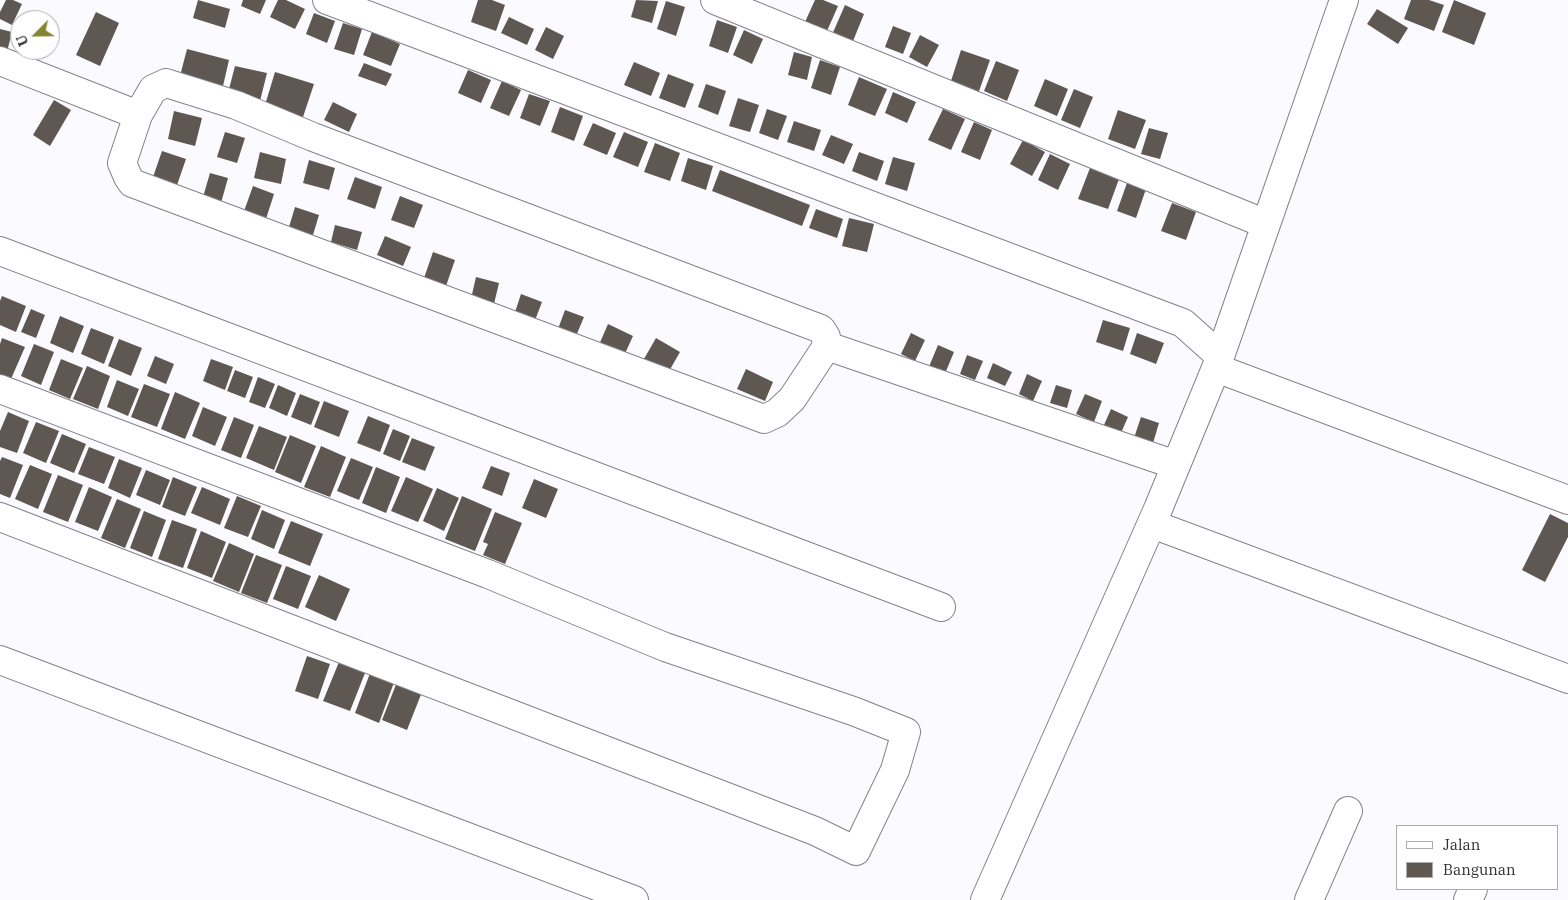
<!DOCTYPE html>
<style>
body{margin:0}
#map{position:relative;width:1568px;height:900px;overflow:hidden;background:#fbfbff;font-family:"IBM Plex Serif",serif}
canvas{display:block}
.legend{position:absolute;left:1396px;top:825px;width:162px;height:65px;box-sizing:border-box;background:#fff;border:1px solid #acacad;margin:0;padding:6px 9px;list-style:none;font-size:15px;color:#2f2f33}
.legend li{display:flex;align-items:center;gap:10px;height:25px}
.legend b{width:25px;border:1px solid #acacad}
.north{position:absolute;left:10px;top:10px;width:50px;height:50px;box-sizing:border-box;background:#fff;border:1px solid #acacad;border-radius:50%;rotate:247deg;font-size:14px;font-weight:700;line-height:20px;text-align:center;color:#2f2f33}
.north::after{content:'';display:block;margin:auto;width:18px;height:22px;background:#84852e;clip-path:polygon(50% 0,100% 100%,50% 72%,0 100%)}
</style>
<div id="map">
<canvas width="1568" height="900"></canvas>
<ul class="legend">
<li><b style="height:6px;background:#fff"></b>Jalan</li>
<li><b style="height:14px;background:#5f5751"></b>Bangunan</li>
</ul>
<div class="north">U</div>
</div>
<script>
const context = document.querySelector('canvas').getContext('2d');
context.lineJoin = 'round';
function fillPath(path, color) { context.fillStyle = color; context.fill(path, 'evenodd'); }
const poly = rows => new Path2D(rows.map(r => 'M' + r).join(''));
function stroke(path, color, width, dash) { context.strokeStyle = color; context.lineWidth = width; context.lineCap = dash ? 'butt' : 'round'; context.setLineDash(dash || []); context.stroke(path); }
fillPath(poly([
 [6,0,13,0,22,4,12,25,0,19,0,12],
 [198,0,230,9,225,28,193,18],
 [243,0,266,0,260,14,241,6],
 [278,0,286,0,305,9,295,29,270,17],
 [478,0,492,0,505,5,496,31,471,22],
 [636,0,658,1,652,23,631,17],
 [815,0,823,0,838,6,827,31,805,22],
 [1411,0,1429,0,1444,5,1434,31,1404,19],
 [1454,0,1486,13,1474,45,1442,32],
 [666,1,685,7,676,36,657,29],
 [845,5,864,14,851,46,831,37],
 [1377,9,1408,28,1398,44,1367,24],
 [96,12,119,23,100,66,76,55],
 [314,13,335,21,327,43,306,34],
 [509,17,534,29,527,45,501,33],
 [717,20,737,27,728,53,709,46],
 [343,23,362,29,354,55,334,49],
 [893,26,911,33,903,54,885,47],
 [546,27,564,36,553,59,535,50],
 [0,29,12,32,7,52,0,51],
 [744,30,763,39,752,64,733,55],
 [372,32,400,44,391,66,363,55],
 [920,35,939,45,927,67,909,57],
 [187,49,229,60,223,86,180,76],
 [961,50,990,60,978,94,950,84],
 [794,52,812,57,807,80,788,75],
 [820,60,840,67,831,95,811,88],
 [996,61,1019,70,1007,101,984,91],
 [634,62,660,73,651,96,624,85],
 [364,63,392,74,386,86,358,76],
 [235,66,267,73,260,101,228,93],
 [468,70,491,80,481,103,458,93],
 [275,72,314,84,303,117,265,105],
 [668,74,694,84,685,108,659,98],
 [859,77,887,89,875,116,848,105],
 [1045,79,1068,89,1057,116,1034,106],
 [502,81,521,90,509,116,490,108],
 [706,84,726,91,718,115,698,107],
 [1074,89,1093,97,1080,128,1061,120],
 [893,92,916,102,907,123,885,113],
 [529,94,550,101,540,126,520,118],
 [738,98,759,105,750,132,729,126],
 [54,100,71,110,50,146,33,135],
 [333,102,357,114,349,132,324,120],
 [560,107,583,116,574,141,551,132],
 [767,109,787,116,778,140,759,133],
 [943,109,965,119,951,150,928,140],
 [1118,110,1146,120,1135,149,1108,139],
 [174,111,202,118,195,146,168,139],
 [794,121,821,130,814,151,787,142],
 [974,122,992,130,980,160,961,152],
 [593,123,616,133,607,155,583,145],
 [1149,128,1168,133,1160,159,1141,154],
 [225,132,245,138,237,163,217,157],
 [624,132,648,142,638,167,613,157],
 [831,135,853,144,844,164,822,155],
 [1023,140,1045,152,1032,176,1010,164],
 [655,143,680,153,670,181,644,172],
 [162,151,186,159,176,188,152,180],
 [260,152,286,159,281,184,254,178],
 [859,152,884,161,877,181,852,171],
 [1050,154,1070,164,1058,190,1038,180],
 [893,157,915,163,907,191,885,184],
 [688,158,713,166,706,190,681,181],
 [309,160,335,168,329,190,303,183],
 [1090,168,1119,179,1108,209,1078,199],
 [720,170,810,205,802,226,712,191],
 [210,173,228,178,221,203,203,197],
 [355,177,382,187,375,209,347,199],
 [1127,183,1146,189,1136,218,1117,211],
 [253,186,274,194,265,222,243,214],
 [400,196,423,205,414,228,391,220],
 [1172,203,1196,212,1186,240,1161,231],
 [295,207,319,215,313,235,289,227],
 [816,209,843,219,837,238,809,228],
 [849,218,874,224,867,252,842,246],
 [335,225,362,232,357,250,331,242],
 [385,236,411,247,403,266,377,255],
 [433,252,455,260,446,286,424,278],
 [476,277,499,283,493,308,470,303],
 [521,294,542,302,534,323,514,315],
 [2,296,26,306,16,332,0,325,0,301],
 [31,309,45,315,36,338,21,332],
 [565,310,584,317,576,336,558,329],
 [60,316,84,326,73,353,50,343],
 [1103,320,1130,328,1123,351,1096,342],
 [608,324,633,336,623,358,598,347],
 [91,328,114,337,104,364,81,354],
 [911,333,925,340,915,361,901,354],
 [1137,333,1164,343,1156,364,1130,354],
 [2,338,25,347,11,379,0,375,0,344],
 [656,338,680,352,668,373,644,359],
 [119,339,142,348,131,376,108,366],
 [34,344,54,352,41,385,21,376],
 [938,345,954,352,944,376,928,369],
 [967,355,983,361,975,380,960,374],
 [155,356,174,364,166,384,147,376],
 [61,359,83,368,70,399,49,390],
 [211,359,233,367,225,390,203,381],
 [993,363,1012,372,1005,386,987,378],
 [87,366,110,376,98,409,73,399],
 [746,369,773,382,765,401,737,389],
 [235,370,253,377,245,398,227,391],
 [1027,374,1042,381,1033,401,1019,394],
 [258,377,275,384,265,408,249,402],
 [117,380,139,389,128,416,107,407],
 [144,384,170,394,157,427,131,417],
 [278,385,296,393,287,416,269,408],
 [1056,385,1072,390,1067,408,1050,403],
 [175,392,200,403,185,439,161,429],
 [300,394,320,402,311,425,291,417],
 [1085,394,1102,401,1094,422,1076,414],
 [324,401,349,411,339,437,314,427],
 [203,407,227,417,215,446,192,436],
 [1111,409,1128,417,1121,433,1104,425],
 [8,412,29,421,17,453,0,447,0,431],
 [368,416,390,425,380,452,357,443],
 [234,417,254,425,241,458,221,450],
 [1141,417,1159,423,1151,450,1132,444],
 [36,422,59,431,46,463,23,453],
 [259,426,287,437,274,470,246,458],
 [393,429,410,436,400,461,383,454],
 [62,434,86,444,74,473,50,463],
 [290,435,316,446,301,483,275,472],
 [412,438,435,447,425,471,402,462],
 [321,446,346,457,330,497,304,487],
 [89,447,115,457,104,484,78,474],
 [2,457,23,465,10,498,0,494,0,461],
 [351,458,373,467,359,500,337,491],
 [119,459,142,468,130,498,108,488],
 [30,465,52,474,38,509,15,499],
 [491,466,510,473,502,496,482,488],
 [376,467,400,477,386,513,362,503],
 [146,470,170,480,160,505,136,495],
 [58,475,83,485,68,522,43,512],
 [173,477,197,487,185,516,162,507],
 [406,477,433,489,418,522,391,511],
 [534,479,558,489,546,518,522,508],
 [89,487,112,497,98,531,75,522],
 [202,487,230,499,220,525,191,513],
 [437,488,459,498,444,531,423,521],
 [237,496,261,506,248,537,224,528],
 [462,496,492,509,475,551,445,539],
 [117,499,141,509,125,548,101,538],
 [262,510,285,520,274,549,251,539],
 [144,511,166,520,152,557,130,548],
 [495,512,522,523,505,564,483,555,488,544,483,542],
 [1550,514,1568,523,1568,537,1545,582,1522,570],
 [172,520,197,529,183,568,158,559],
 [291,521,323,534,310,566,278,553],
 [201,531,226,542,212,578,187,568],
 [229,543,254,554,239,592,213,581],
 [256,555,282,565,267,603,241,593],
 [286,566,311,576,298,609,273,599],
 [319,575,350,589,336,621,305,607],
 [307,656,330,664,318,699,295,691],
 [339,662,365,673,350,711,323,701],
 [372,668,396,677,379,723,355,713],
 [399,677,424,687,407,730,382,720]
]), '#5f5751');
const minor = poly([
 [327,0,1183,323,1220,356],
 [715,0,1266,224],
 [0,61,138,115],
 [166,83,236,105,313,137,821,329,826,337,827,346,792,399,777,413,764,419,132,183,128,177,122,163,138,115,153,89,166,83],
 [0,251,941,607],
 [827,346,1176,465],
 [1216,368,1568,500],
 [0,389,488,574,665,647,853,711,906,732,895,770,856,851,815,831,0,517],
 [1152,524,1568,679],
 [0,660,634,900],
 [985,900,1158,509,1216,368,1344,0],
 [1309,900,1348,811],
 [1468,900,1473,889]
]);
stroke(minor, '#82828c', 30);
stroke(minor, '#fff', 28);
</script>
